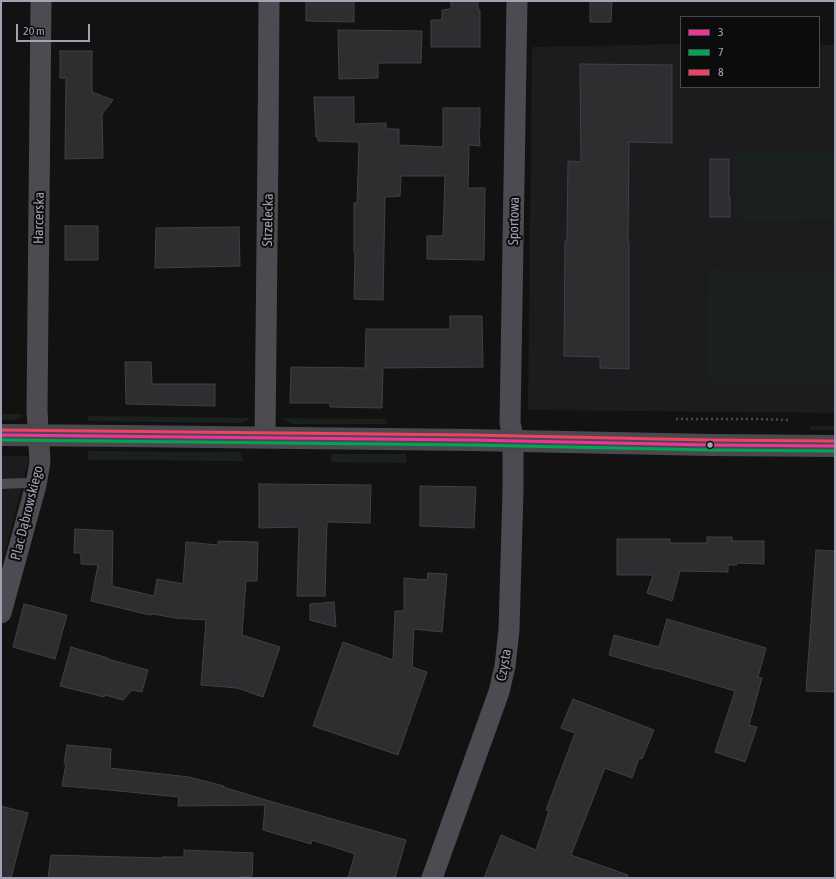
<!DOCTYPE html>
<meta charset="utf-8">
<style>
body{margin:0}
#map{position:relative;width:836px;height:879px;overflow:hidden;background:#121212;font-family:"Asap Condensed",sans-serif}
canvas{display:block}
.frame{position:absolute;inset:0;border:2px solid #a1a3b5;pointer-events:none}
.legend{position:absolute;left:680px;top:16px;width:140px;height:72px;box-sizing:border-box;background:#0c0c0d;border:1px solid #484850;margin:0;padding:5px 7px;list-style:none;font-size:12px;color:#a1a3b5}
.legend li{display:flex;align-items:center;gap:8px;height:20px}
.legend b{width:20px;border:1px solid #484850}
.scale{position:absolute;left:16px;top:24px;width:74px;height:18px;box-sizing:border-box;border:2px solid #a1a3b5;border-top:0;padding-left:5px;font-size:12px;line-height:14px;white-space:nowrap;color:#a1a3b5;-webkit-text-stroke:3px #0c0c0d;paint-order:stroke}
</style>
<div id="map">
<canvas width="836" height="879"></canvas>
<div class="frame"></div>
<ul class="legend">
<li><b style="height:5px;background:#ef339a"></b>3</li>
<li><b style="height:5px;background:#00a651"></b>7</li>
<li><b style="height:5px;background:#f24062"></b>8</li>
</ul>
<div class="scale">20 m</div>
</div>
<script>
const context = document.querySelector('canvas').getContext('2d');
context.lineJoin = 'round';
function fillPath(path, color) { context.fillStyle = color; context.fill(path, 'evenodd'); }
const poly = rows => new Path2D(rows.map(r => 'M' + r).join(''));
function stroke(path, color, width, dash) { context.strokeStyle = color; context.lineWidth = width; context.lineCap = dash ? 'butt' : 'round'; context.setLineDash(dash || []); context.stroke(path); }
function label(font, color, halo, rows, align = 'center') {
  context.font = font + ' "Asap Condensed",sans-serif'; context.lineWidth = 4; context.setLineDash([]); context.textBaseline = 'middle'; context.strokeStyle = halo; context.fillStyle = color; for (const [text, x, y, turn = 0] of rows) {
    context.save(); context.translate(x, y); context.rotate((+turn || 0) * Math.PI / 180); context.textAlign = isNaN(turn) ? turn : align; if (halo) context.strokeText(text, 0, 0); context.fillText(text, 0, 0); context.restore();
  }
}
fillPath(poly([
 [681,44,681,87,819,87,819,45,835,45,835,413,528,410,532,47],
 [1,456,29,456,29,459,1,568]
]), '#1c1c1e');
fillPath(poly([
 [835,151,835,220,737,221,736,152],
 [708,269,835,271,835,384,706,382],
 [1,414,20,414,23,415,20,418,14,420,1,420],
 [88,416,251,418,246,421,242,423,88,421],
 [283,418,387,419,387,424,291,424],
 [810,426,835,426,835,430,810,430],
 [88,451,240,452,243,461,88,460],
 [331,454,406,454,406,463,331,462]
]), '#1a211c');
const building = poly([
 [306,1,354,1,354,22,306,21,306,1],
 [451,1,478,1,478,9,480,10,480,47,431,47,431,20,442,20,442,10,451,9,451,1],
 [590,1,612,1,611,22,590,22,590,1],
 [338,30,422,31,421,63,378,63,378,78,339,79,338,30],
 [60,51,92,51,92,92,113,100,102,114,103,158,65,159,66,78,60,78,60,51],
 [580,64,672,65,672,143,629,142,628,242,629,242,629,369,600,368,600,357,564,356,565,241,567,241,568,161,581,162,580,64],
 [314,97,354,97,354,124,386,123,386,129,399,129,399,145,443,147,443,108,480,108,480,128,479,128,480,146,469,145,468,188,485,188,484,260,427,259,427,236,443,236,445,176,401,176,400,196,385,197,383,300,354,299,355,252,354,252,354,203,357,203,359,142,318,141,318,137,316,137,314,97],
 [710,159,729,159,729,197,730,197,730,217,710,217,710,159],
 [65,226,98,226,98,260,65,260,65,226],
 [239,227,240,266,155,268,156,228,239,227],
 [450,316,482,316,483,367,383,368,382,408,330,407,330,403,290,403,291,367,365,368,366,329,450,329,450,316],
 [125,362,151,362,152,384,215,384,215,406,126,404,125,362],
 [259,484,371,485,370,523,327,522,325,596,297,596,299,527,259,528,259,484],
 [420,486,476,487,474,528,420,526,420,486],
 [75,529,113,531,112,586,154,596,157,579,183,584,186,542,218,545,218,541,258,542,257,581,246,581,242,635,280,647,263,697,237,688,201,685,206,620,175,618,153,614,150,615,91,601,98,565,81,564,81,553,74,553,75,529],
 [707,537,732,537,732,541,764,541,764,564,737,563,737,565,728,565,728,572,680,571,672,601,647,593,653,575,617,575,617,539,670,539,670,543,707,543,707,537],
 [816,550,835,551,835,692,806,691,816,550],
 [428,573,447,574,442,632,414,629,412,667,427,672,398,755,313,726,343,642,393,660,395,611,404,611,404,578,427,580,428,573],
 [334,602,336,627,310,620,310,604,334,602],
 [24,604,67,615,55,659,13,647,24,604],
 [667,619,766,648,758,677,762,678,749,725,757,727,745,762,715,752,735,691,657,668,657,669,609,655,614,635,659,647,667,619],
 [71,647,108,658,108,659,148,670,142,692,132,690,123,700,105,695,104,697,60,686,71,647],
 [573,699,654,730,642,759,639,758,632,778,605,768,571,855,628,875,628,878,484,878,501,835,536,850,549,811,546,810,575,733,561,728,573,699],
 [67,745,111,749,110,768,189,777,224,786,223,787,266,800,406,840,395,878,348,878,355,854,312,840,311,844,263,830,265,805,178,806,179,797,99,789,62,786,66,764,64,763,67,745],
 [1,806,28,813,11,878,1,878,1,806],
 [184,850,253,853,252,876,240,877,240,878,48,878,51,855,162,858,162,857,184,857,184,850]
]);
fillPath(building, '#2e2e30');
stroke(building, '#404146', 1);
stroke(poly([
 [676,419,758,419,791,420]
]), '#47484d', 2.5, [2, 3]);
stroke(poly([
 [1,484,25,483,36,485]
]), '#4c4b52', 10);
stroke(poly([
 [265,438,268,147,269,1],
 [1,613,36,485,40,462,37,411,41,1],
 [432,878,499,692,505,666,509,630,513,490,513,437,510,423,517,1]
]), '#4c4b52', 21);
stroke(poly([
 [1,435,124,436,471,440,710,445,835,446]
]), '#49494f', 22);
stroke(poly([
 [1,435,471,440,710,445,835,446]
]), '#ef339a', 3);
stroke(poly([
 [1,440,471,445,710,450,835,451]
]), '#00a651', 3);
stroke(poly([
 [1,430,471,435,710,440,835,441]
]), '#f24062', 3);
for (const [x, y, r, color] of [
 [710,445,3.5,"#a1a3b5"]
]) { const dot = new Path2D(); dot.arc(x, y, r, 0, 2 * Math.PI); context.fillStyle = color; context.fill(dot); stroke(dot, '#0c0c0d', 1.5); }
label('14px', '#a1a3b5', '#0c0c0d', [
 ["Harcerska",39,218,-89],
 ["Strzelecka",268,220,-89],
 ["Sportowa",514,221,-89],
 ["Plac Dąbrowskiego",27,513,-76],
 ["Czysta",504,665,-80]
]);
</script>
